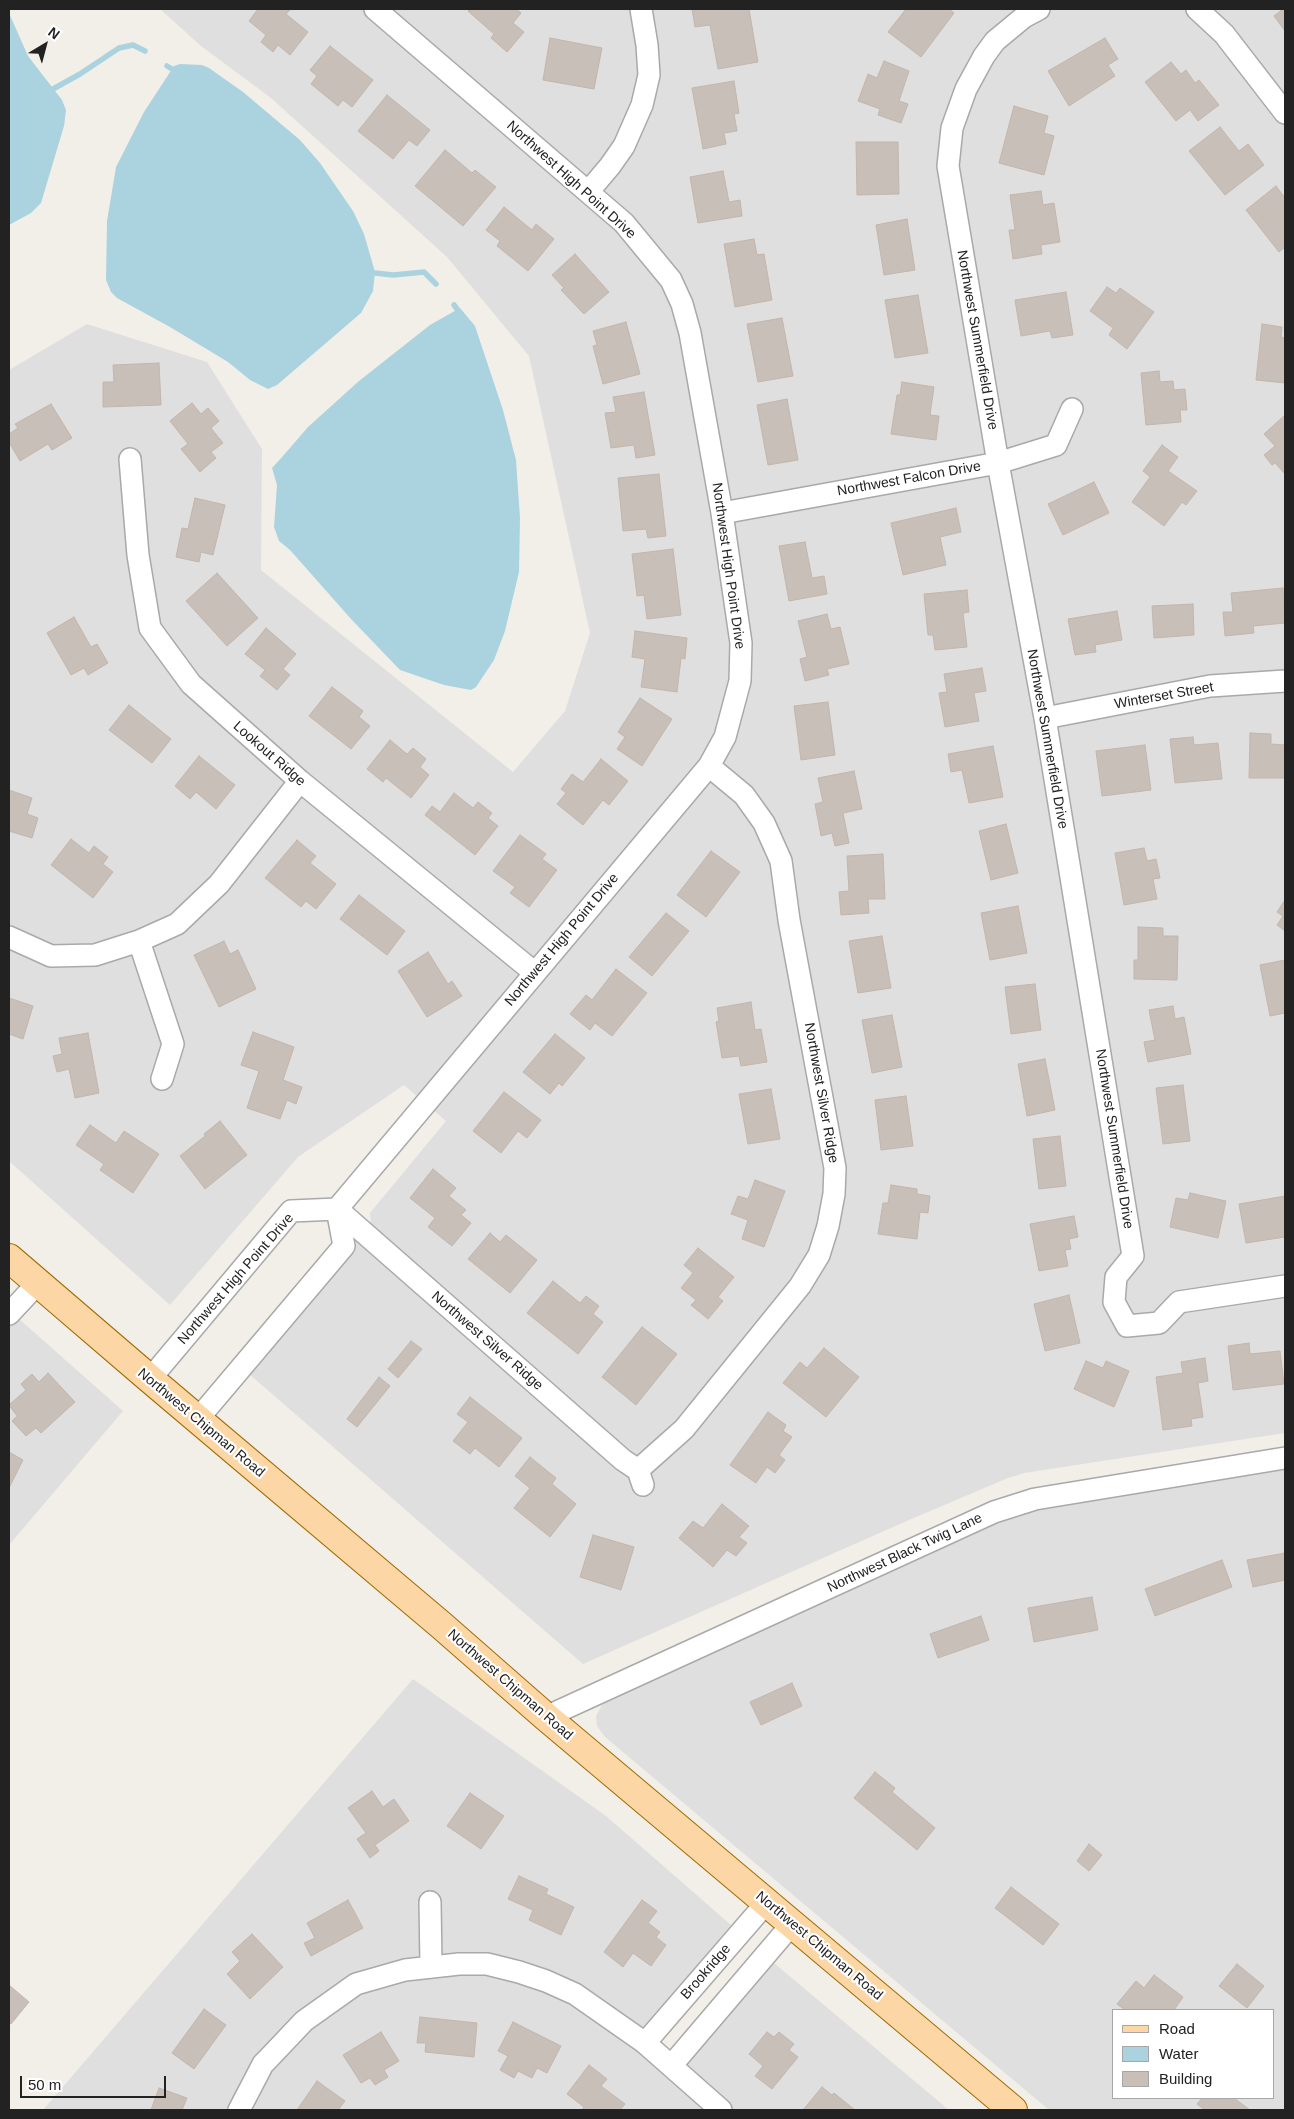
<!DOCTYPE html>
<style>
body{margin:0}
#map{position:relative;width:1294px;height:2119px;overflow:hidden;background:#f2efe9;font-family:Helvetica,sans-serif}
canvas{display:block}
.frame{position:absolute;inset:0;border:10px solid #222;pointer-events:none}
.legend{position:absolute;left:1112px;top:2009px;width:162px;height:90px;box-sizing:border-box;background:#fff;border:1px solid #a7a7a7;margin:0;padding:6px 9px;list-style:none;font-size:15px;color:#222}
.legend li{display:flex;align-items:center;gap:10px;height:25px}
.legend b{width:25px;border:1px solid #a7a7a7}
.north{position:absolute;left:20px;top:20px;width:50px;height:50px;-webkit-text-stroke:4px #fff;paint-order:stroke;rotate:37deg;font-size:14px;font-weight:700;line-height:20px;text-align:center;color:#222}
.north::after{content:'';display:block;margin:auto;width:18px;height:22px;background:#222;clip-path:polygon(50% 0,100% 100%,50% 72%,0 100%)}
.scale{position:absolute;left:20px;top:2076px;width:146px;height:22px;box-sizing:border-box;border:2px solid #222;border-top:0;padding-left:6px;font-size:15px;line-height:18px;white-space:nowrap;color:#222;-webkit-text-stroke:4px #fff;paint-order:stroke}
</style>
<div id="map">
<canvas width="1294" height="2119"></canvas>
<div class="frame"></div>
<ul class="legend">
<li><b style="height:6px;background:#fcd6a4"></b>Road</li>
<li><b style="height:14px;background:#aad3df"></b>Water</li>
<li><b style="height:14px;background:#c7bfb8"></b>Building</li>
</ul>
<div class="north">N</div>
<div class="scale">50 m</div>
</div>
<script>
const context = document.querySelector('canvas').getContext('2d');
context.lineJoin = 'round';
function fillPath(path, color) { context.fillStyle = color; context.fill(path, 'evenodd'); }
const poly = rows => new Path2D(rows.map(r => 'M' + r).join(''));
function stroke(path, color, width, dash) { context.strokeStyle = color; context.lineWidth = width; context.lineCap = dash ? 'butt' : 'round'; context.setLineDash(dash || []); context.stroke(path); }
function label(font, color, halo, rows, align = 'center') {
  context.font = font + ' Helvetica,sans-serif'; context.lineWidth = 4.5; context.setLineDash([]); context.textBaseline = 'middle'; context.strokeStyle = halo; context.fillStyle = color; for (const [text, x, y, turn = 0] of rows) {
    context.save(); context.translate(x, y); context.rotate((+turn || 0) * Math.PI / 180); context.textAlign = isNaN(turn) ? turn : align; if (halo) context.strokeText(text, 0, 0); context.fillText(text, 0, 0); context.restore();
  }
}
fillPath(poly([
 [160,9,1285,9,1285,1433,1024,1473,1008,1478,909,1520,583,1664,248,1373,371,1224,370,1213,446,1121,404,1085,298,1157,170,1305,9,1161,9,370,87,324,207,362,262,449,261,570,513,772,565,711,590,633,529,356,447,257,271,98,201,46],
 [9,1310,123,1411,9,1545],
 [1285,1470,1285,2110,1049,2110,605,1737,597,1726,596,1716,604,1701,988,1524,1053,1504],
 [1113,2010,1273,2010,1273,2098,1113,2098],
 [413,1679,606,1816,731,1925,629,2044,672,2082,774,1963,949,2110,43,2110]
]), '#e0dfdf');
fillPath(poly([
 [9,13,28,56,62,100,66,110,64,126,41,203,31,213,9,225],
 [180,64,202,65,209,68,243,92,300,140,320,163,353,211,364,234,375,272,373,291,361,313,277,385,268,389,250,380,228,362,170,327,117,298,111,292,106,280,107,221,116,167,144,112,174,66],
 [460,308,475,326,503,410,516,460,520,518,519,572,505,631,494,660,476,687,471,690,444,685,400,670,351,619,290,550,279,541,274,527,277,485,272,468,283,456,308,427,359,381,430,325]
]), '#aad3df');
stroke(poly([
 [167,66,172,69],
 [53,89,80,74,119,48,133,45,145,51],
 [375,273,393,275,424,272,436,284],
 [454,305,457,309]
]), '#aad3df', 5.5);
const building = poly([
 [258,9,291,9,286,14,308,32,290,55,278,45,273,52,261,42,266,35,249,21,258,9],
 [471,9,516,9,521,13,513,23,524,32,507,52,491,38,494,34,468,11,471,9],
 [692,9,749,9,758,62,718,69,710,25,695,27,692,9],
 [906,9,949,9,954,13,921,57,888,32,906,9],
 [1283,9,1285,9,1285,31,1274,16,1283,9],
 [550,38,602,48,594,89,543,80,550,38],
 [1105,38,1118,59,1108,65,1115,76,1069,106,1048,71,1105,38],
 [330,46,373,80,352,107,343,100,338,106,311,84,317,76,310,70,330,46],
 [884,61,909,71,899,101,908,104,901,123,878,115,880,109,858,101,868,74,877,78,884,61],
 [1171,62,1181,74,1186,70,1195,83,1199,80,1219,105,1198,121,1190,110,1176,121,1145,82,1171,62],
 [734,81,739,113,734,114,737,131,724,133,726,144,703,149,692,88,734,81],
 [387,95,430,130,417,146,409,140,393,159,358,131,387,95],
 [1014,106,1048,116,1044,133,1054,136,1044,175,999,163,1014,106],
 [1220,127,1239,151,1248,144,1264,165,1225,195,1189,151,1220,127],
 [856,142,898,142,899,194,857,195,856,142],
 [445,150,472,173,475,170,496,187,463,226,415,186,445,150],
 [723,171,729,202,740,200,742,216,698,223,690,177,723,171],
 [1276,186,1285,198,1285,247,1279,252,1246,210,1276,186],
 [1041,191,1043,205,1054,203,1060,242,1041,245,1042,254,1013,259,1009,230,1015,230,1010,195,1041,191],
 [504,207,532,230,536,224,554,239,528,271,497,246,500,241,486,230,504,207],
 [907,219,915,270,884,275,876,225,907,219],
 [754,239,757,255,764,254,772,300,735,307,724,244,754,239],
 [575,254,609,292,584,314,561,290,564,288,552,275,575,254],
 [1107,287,1116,293,1120,288,1154,312,1127,349,1109,335,1113,328,1090,311,1107,287],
 [1066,292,1073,335,1052,338,1050,331,1021,336,1015,300,1066,292],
 [918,295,928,353,895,358,885,300,918,295],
 [782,318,793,376,758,382,747,324,782,318],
 [626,322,640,374,603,384,593,346,597,345,593,331,626,322],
 [1262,324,1282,327,1281,337,1285,338,1285,383,1256,380,1262,324],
 [159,363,161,405,103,407,103,382,114,382,113,365,159,363],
 [1159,371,1160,382,1173,381,1174,390,1185,389,1187,410,1180,410,1181,422,1146,425,1141,373,1159,371],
 [902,382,934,387,930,415,939,416,936,440,891,434,897,395,900,395,902,382],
 [644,392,655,455,636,458,634,445,611,448,605,413,616,412,613,397,644,392],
 [787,399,798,460,768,465,757,405,787,399],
 [192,403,201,414,208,408,219,421,211,428,223,443,211,452,216,458,200,472,181,449,188,444,170,421,192,403],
 [51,404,72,438,52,450,48,444,20,461,9,442,9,434,18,428,15,424,51,404],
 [1285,415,1285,474,1275,463,1272,465,1264,455,1275,446,1264,434,1285,415],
 [1162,445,1178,457,1168,471,1197,491,1186,505,1182,502,1164,526,1132,502,1150,477,1143,471,1162,445],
 [659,474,666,536,648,538,646,529,623,531,618,478,659,474],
 [1094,482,1109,513,1063,535,1048,504,1094,482],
 [195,498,225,505,213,555,201,552,199,562,176,557,182,528,188,529,195,498],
 [956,508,961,532,940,537,946,565,903,575,891,523,956,508],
 [805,542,812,578,824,576,827,594,789,601,779,546,805,542],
 [673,549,681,615,647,619,644,595,637,596,632,554,673,549],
 [217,573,258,618,227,646,186,601,217,573],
 [1283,588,1285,623,1253,626,1254,633,1225,636,1223,612,1233,612,1231,593,1283,588],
 [967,590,969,612,963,613,967,647,935,650,933,635,928,635,924,594,967,590],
 [1193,604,1194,635,1154,638,1152,606,1193,604],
 [1117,611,1122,640,1095,645,1096,652,1075,655,1068,619,1117,611],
 [827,614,831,629,840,627,849,664,827,669,829,675,805,681,800,659,807,657,798,621,827,614],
 [74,617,91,647,97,644,108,663,88,675,84,668,71,675,47,633,74,617],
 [266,628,296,654,283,669,290,675,277,690,260,676,265,670,245,654,266,628],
 [635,631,687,638,685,659,681,658,677,692,641,687,645,659,632,657,635,631],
 [982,668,986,691,974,693,979,721,945,727,939,693,947,692,944,674,982,668],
 [332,687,363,711,359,717,370,726,351,749,309,716,332,687],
 [640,698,672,719,642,766,617,749,625,737,618,732,640,698],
 [828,702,835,755,801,760,794,706,828,702],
 [129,705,171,739,152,763,109,730,129,705],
 [1250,733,1271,734,1271,744,1285,745,1285,778,1249,778,1250,733],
 [1193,737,1194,745,1218,743,1222,779,1175,783,1170,739,1193,737],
 [390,740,407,754,413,748,426,759,420,767,429,775,411,798,386,778,383,782,367,769,390,740],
 [1145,745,1151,790,1102,796,1096,751,1145,745],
 [993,746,1003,797,969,803,962,770,951,772,948,754,993,746],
 [199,756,235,785,216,809,196,792,190,799,175,786,199,756],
 [601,759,628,781,609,805,603,800,583,825,557,804,566,793,561,789,572,774,583,782,601,759],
 [854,771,862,809,843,813,849,843,835,846,832,833,821,836,815,804,823,802,818,778,854,771],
 [9,790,32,798,27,814,38,818,32,838,9,831,9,790],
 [454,793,473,808,478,802,492,813,488,818,498,826,475,855,425,815,432,806,440,812,454,793],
 [1006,824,1018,873,991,880,979,831,1006,824],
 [520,835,546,854,542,859,557,870,529,907,510,893,515,887,493,871,520,835],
 [71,839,89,853,94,846,108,857,103,864,113,872,93,898,51,865,71,839],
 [297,840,316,856,310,863,336,884,316,909,306,901,301,907,265,878,297,840],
 [1144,848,1147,861,1156,859,1160,878,1153,879,1157,899,1124,905,1115,853,1144,848],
 [711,851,740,872,706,917,677,895,711,851],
 [883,854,885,899,868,899,869,913,841,915,839,892,849,891,847,856,883,854],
 [359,895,405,931,387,955,340,919,359,895],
 [1285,900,1285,931,1277,925,1283,916,1277,912,1285,900],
 [1018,906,1027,953,990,960,981,913,1018,906],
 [666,913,689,931,652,976,629,957,666,913],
 [1138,927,1163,928,1163,936,1178,936,1177,980,1134,979,1134,960,1138,960,1138,927],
 [882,936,891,988,858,993,849,941,882,936],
 [224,941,230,954,238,950,256,989,219,1007,194,955,224,941],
 [428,952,448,984,452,981,462,996,427,1017,398,971,428,952],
 [1285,960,1285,1013,1270,1016,1260,965,1285,960],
 [616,969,647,993,612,1036,595,1023,590,1030,570,1014,586,995,592,1000,616,969],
 [1035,984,1041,1030,1011,1034,1005,987,1035,984],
 [9,998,33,1006,23,1039,9,1034,9,998],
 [751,1002,755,1030,761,1029,767,1062,741,1066,739,1056,722,1058,716,1022,719,1021,717,1008,751,1002],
 [1173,1006,1175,1019,1184,1017,1191,1054,1148,1062,1144,1042,1155,1040,1149,1010,1173,1006],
 [892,1015,902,1067,872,1073,862,1020,892,1015],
 [253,1032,294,1047,283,1080,302,1087,296,1104,287,1100,280,1119,247,1108,259,1071,241,1065,253,1032],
 [88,1033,99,1093,75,1098,69,1069,57,1072,53,1056,62,1054,59,1038,88,1033],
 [555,1034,585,1058,562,1086,559,1083,550,1094,523,1072,555,1034],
 [1045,1059,1055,1110,1027,1116,1018,1064,1045,1059],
 [1183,1085,1190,1141,1163,1144,1156,1088,1183,1085],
 [771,1089,780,1139,748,1144,739,1094,771,1089],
 [504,1092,541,1120,527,1138,518,1131,501,1153,473,1131,504,1092],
 [906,1096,913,1146,881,1150,875,1100,906,1096],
 [220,1121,247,1155,205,1189,180,1156,205,1136,204,1134,220,1121],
 [90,1125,116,1143,124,1131,159,1154,133,1193,100,1170,104,1164,76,1145,90,1125],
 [1060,1136,1066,1186,1039,1189,1033,1139,1060,1136],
 [433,1169,456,1188,449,1196,466,1210,461,1215,471,1223,452,1246,428,1227,435,1218,410,1198,433,1169],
 [755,1180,785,1191,764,1247,742,1239,748,1220,731,1214,738,1196,748,1199,755,1180],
 [891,1185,917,1189,917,1194,930,1196,928,1213,920,1212,917,1239,878,1234,883,1203,888,1203,891,1185],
 [1190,1193,1226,1201,1218,1238,1170,1227,1176,1198,1188,1200,1190,1193],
 [1285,1196,1285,1237,1246,1243,1239,1204,1285,1196],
 [1074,1216,1078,1237,1069,1239,1071,1249,1065,1250,1068,1266,1039,1271,1030,1224,1074,1216],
 [490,1233,500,1242,506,1235,537,1260,510,1293,468,1259,490,1233],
 [698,1248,734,1277,718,1297,723,1301,708,1319,691,1305,696,1300,681,1288,693,1273,684,1265,698,1248],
 [553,1281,580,1303,586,1296,599,1306,593,1314,603,1322,578,1354,527,1313,553,1281],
 [1069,1295,1080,1343,1045,1351,1034,1304,1069,1295],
 [642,1327,677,1354,636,1405,602,1377,642,1327],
 [411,1341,422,1349,398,1378,388,1369,411,1341],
 [1249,1343,1250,1354,1280,1351,1284,1384,1233,1390,1228,1346,1249,1343],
 [824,1348,859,1377,826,1417,783,1383,800,1362,807,1368,824,1348],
 [1205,1358,1208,1381,1198,1383,1203,1417,1191,1419,1192,1426,1163,1430,1156,1377,1183,1373,1181,1362,1205,1358],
 [1086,1361,1103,1368,1106,1361,1129,1371,1114,1407,1074,1389,1086,1361],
 [48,1373,75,1402,41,1433,36,1428,26,1436,12,1421,17,1416,9,1405,26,1390,21,1384,32,1374,39,1382,48,1373],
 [379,1377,390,1386,357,1427,347,1419,379,1377],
 [470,1397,522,1438,499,1467,475,1448,470,1454,453,1441,468,1422,457,1414,470,1397],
 [768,1412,786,1425,783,1431,792,1437,779,1455,785,1460,775,1473,767,1467,756,1483,730,1465,768,1412],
 [9,1452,23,1460,9,1488,9,1452],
 [530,1457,556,1478,552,1484,576,1504,550,1537,514,1508,530,1488,515,1476,530,1457],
 [722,1504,749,1526,739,1537,747,1543,736,1556,727,1550,713,1567,679,1538,693,1521,703,1528,722,1504],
 [593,1535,634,1547,621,1590,580,1577,593,1535],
 [1285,1553,1285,1580,1253,1587,1247,1560,1285,1553],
 [1222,1560,1232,1587,1155,1616,1145,1589,1222,1560],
 [1092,1597,1098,1630,1034,1642,1028,1608,1092,1597],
 [981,1616,989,1640,938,1658,930,1634,981,1616],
 [792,1683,802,1706,761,1725,750,1702,792,1683],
 [875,1772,895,1788,892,1792,935,1828,917,1850,854,1798,875,1772],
 [372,1791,383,1807,394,1799,409,1821,375,1845,379,1851,370,1858,357,1839,366,1833,348,1808,372,1791],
 [470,1793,504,1816,481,1849,447,1826,470,1793],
 [1089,1844,1102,1855,1089,1871,1077,1861,1089,1844],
 [519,1876,548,1889,546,1894,574,1907,561,1935,529,1920,533,1910,508,1899,519,1876],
 [1011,1887,1059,1924,1043,1945,995,1908,1011,1887],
 [348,1900,363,1928,311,1956,304,1943,315,1938,307,1923,348,1900],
 [642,1900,657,1911,648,1923,660,1932,656,1937,666,1945,651,1966,633,1953,623,1967,604,1952,642,1900],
 [252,1934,283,1967,250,1999,227,1974,240,1961,232,1952,252,1934],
 [1237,1964,1264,1986,1247,2008,1219,1986,1237,1964],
 [1154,1975,1183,1997,1174,2010,1125,2010,1117,2004,1136,1981,1144,1988,1154,1975],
 [9,1985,29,2002,11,2024,9,2023,9,1985],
 [204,2009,226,2025,194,2069,172,2053,204,2009],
 [420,2017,477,2023,474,2057,425,2052,426,2043,417,2043,420,2017],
 [513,2022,561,2046,547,2073,537,2068,532,2078,518,2071,514,2078,500,2070,508,2056,498,2051,513,2022],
 [381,2032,399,2061,384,2070,388,2077,375,2085,370,2078,361,2083,343,2055,381,2032],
 [767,2032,774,2037,779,2032,794,2044,789,2050,798,2057,772,2089,755,2076,763,2066,749,2054,767,2032],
 [589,2065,607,2079,601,2086,625,2104,620,2110,582,2110,584,2107,567,2094,589,2065],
 [317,2081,345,2101,338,2110,297,2110,317,2081],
 [822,2087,832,2095,834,2093,855,2110,803,2110,822,2087],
 [159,2088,187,2098,182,2110,151,2110,159,2088],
 [1202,2098,1234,2098,1250,2110,1205,2110,1197,2104,1202,2098]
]);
fillPath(building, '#c7bfb8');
stroke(building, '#c4b6ab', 1);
const minor = poly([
 [1039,9,1024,17,995,41,984,56,966,89,952,128,948,166,998,463,1045,718,1133,1256,1116,1277,1114,1302,1127,1326,1159,1323,1179,1302,1285,1286],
 [1197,9,1224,34,1285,113],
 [588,192,610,166,624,146,642,105,649,75,647,45,641,9],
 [130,459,138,555,150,628,191,684,300,781,535,973],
 [722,513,998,463,1056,445,1072,409],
 [1045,718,1210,686,1285,681],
 [9,937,51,956,95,955,139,941,177,924,219,884,300,781],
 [139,941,173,1044,162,1079],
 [337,1209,623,1460,638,1470],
 [9,1314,38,1283],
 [150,1379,291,1211,337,1209,709,766,725,737,740,681,741,643,722,513,690,333,682,304,671,280,624,223,375,9],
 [197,1420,344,1246,337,1209],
 [643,1485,638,1470,684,1429,800,1286,819,1255,828,1226,834,1194,835,1168,789,920,781,861,764,823,744,795,709,766],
 [546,1717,994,1512,1035,1499,1285,1458],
 [430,1902,431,1965],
 [645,2043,767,1902],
 [671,2066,792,1924],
 [239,2110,263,2064,268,2059,304,2021,356,1984,405,1970,459,1964,487,1964,519,1972,546,1981,575,1994,645,2043,721,2110]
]);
const major = poly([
 [9,1258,150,1379,441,1625,546,1717,1013,2110]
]);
stroke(minor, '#a9a9a9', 24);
stroke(major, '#a06b00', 30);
stroke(minor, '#fff', 21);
stroke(major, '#fcd6a4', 28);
label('14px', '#222', '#fff', [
 ["Northwest High Point Drive",571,180,42],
 ["Northwest Summerfield Drive",977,340,80],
 ["Northwest Falcon Drive",909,479,-10],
 ["Northwest High Point Drive",728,566,82],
 ["Winterset Street",1164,696,-10],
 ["Northwest Summerfield Drive",1047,739,80],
 ["Lookout Ridge",269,754,41],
 ["Northwest High Point Drive",562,940,-50],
 ["Northwest Silver Ridge",821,1093,80],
 ["Northwest Summerfield Drive",1114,1139,81],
 ["Northwest High Point Drive",236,1279,-49],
 ["Northwest Silver Ridge",487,1341,41],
 ["Northwest Chipman Road",201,1423,40],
 ["Northwest Black Twig Lane",905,1553,-25],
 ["Northwest Chipman Road",510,1685,41],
 ["Northwest Chipman Road",819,1946,40],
 ["Brookridge",706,1972,-49]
]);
</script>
